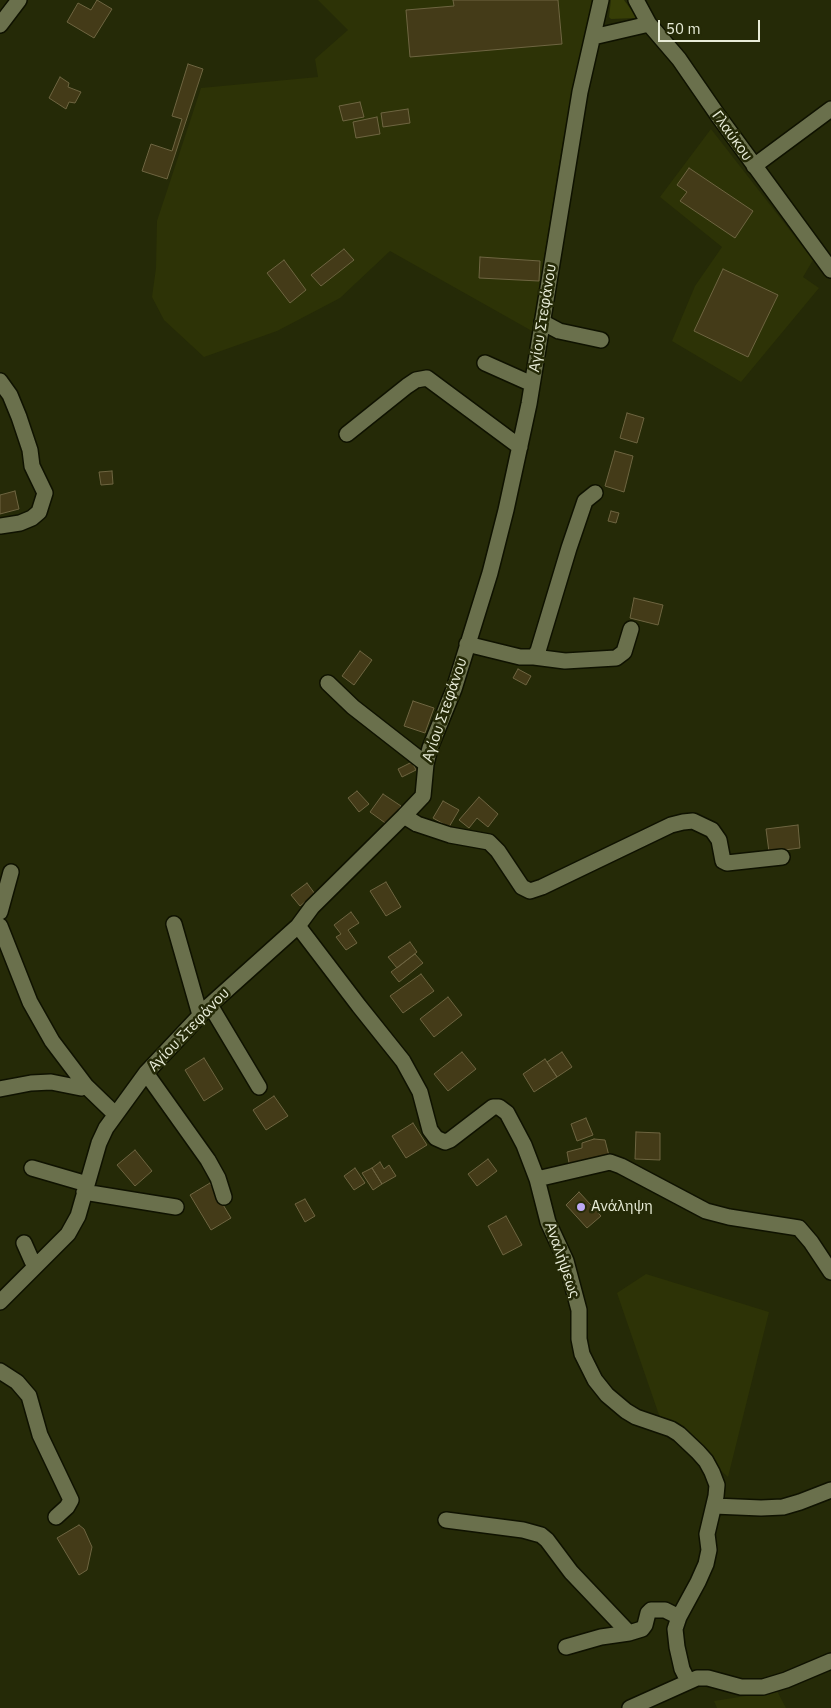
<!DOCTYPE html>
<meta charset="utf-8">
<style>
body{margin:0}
#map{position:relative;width:831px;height:1708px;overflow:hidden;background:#252a07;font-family:"IBM Plex Sans",sans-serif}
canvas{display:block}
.scale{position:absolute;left:658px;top:20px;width:102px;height:22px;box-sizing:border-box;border:2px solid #e8ecd8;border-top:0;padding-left:6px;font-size:15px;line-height:18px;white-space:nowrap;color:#e8ecd8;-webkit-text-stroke:4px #252a07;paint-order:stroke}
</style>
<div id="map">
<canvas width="831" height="1708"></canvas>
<div class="scale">50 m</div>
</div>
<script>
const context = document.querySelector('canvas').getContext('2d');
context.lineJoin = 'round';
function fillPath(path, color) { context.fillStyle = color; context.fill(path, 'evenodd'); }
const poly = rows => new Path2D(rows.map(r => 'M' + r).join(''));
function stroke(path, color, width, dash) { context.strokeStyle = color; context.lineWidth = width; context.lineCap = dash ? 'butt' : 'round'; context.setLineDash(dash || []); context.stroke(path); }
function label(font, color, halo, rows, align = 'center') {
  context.font = font + ' "IBM Plex Sans",sans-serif'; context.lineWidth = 5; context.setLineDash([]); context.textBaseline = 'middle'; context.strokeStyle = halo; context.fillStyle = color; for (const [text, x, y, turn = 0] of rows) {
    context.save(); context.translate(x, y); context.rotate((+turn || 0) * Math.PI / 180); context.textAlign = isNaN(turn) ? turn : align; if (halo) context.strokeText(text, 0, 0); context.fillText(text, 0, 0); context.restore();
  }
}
fillPath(poly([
 [318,0,597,0,586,51,563,140,532,331,390,251,340,298,277,331,204,357,164,320,152,297,156,268,157,221,201,88,318,77,315,59,348,30],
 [711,129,813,260,803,277,819,288,741,382,672,341,695,286,722,247,660,197],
 [646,1274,769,1312,728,1477,659,1415,617,1293],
 [777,1691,786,1708,717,1708,714,1701]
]), '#2d3306');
fillPath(poly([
 [611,0,624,0,635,15,635,18,611,19,609,17]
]), '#373e07');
const building = poly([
 [97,0,112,9,94,38,67,22,78,3,91,10,97,0],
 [453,0,558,0,562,44,410,57,406,10,454,6,453,0],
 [188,64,203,69,167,179,142,171,151,144,172,151,182,119,172,116,188,64],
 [60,77,69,83,68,87,81,92,75,103,69,102,66,109,49,98,60,77],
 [360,102,364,117,343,121,339,106,360,102],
 [408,109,410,123,383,127,381,113,408,109],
 [377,117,380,134,356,138,353,122,377,117],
 [689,168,753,211,735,238,680,201,687,192,677,185,689,168],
 [344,249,354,260,321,286,311,275,344,249],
 [480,257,540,261,539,281,479,278,480,257],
 [284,260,306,290,290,303,267,273,284,260],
 [723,269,778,295,748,357,694,331,723,269],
 [627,413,644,418,637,443,620,438,627,413],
 [615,451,633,456,624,492,605,486,615,451],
 [112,471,113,484,101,485,99,472,112,471],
 [15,491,19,509,0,514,0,495,15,491],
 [611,511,619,513,616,523,608,521,611,511],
 [634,598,663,605,658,625,630,618,634,598],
 [360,651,372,660,354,685,342,676,360,651],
 [518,669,531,676,526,685,513,678,518,669],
 [413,701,434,708,425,733,404,726,413,701],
 [412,762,416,770,402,777,398,769,412,762],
 [357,791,369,804,359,812,348,798,357,791],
 [383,794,401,806,388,825,370,812,383,794],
 [479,797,498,814,488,827,477,818,469,828,459,820,479,797],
 [443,801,459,810,449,827,433,818,443,801],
 [798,825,800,848,769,852,766,829,798,825],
 [386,882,401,907,386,916,370,891,386,882],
 [307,883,315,894,300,906,291,895,307,883],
 [351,912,359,923,348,930,357,943,346,950,336,937,341,934,334,925,351,912],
 [410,942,417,952,397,968,388,957,410,942],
 [415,954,423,963,399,982,391,972,415,954],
 [421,974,434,991,403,1013,390,996,421,974],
 [448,997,462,1015,434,1037,420,1019,448,997],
 [462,1052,476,1069,448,1091,434,1074,462,1052],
 [562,1052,572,1067,557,1077,547,1062,562,1052],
 [204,1058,223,1089,204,1101,185,1070,204,1058],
 [545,1059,557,1077,534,1092,523,1074,545,1059],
 [274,1096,288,1116,266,1130,253,1110,274,1096],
 [586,1118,593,1135,577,1141,571,1124,586,1118],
 [413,1123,427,1145,406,1158,392,1136,413,1123],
 [636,1132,660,1133,660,1160,635,1159,636,1132],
 [594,1139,605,1140,610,1160,570,1168,567,1152,582,1148,582,1143,594,1139],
 [135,1150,152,1171,135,1186,117,1165,135,1150],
 [488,1159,497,1171,477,1186,468,1174,488,1159],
 [380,1162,384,1169,389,1165,396,1176,382,1184,372,1168,380,1162],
 [355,1168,365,1183,354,1190,344,1176,355,1168],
 [372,1168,382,1184,373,1190,362,1173,372,1168],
 [210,1183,231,1218,211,1230,190,1195,210,1183],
 [579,1192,601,1216,587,1228,566,1205,579,1192],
 [305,1199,315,1216,305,1222,295,1204,305,1199],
 [506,1216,522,1245,503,1255,488,1226,506,1216],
 [79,1525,84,1529,92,1547,87,1570,79,1575,57,1538,79,1525]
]);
fillPath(building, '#443b18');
stroke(building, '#6e6541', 1);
const minor = poly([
 [636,0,649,24,679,59,719,117,831,270],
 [0,25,19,0],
 [593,37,649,24],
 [754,166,831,109],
 [542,322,559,331,601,340],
 [485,363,532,384],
 [0,381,10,395,19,417,30,450,32,466,45,493,39,512,32,518,20,523,0,526],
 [347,434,407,386,416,380,427,378,520,447],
 [467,644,520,657,534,657,565,661,616,658,624,652,631,629],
 [534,657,538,651,569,548,585,501,595,493],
 [328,683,353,707,426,764],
 [404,816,417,824,450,835,489,842,498,851,522,887,530,891,542,887,671,825,683,822,693,821,712,830,719,840,723,861,727,863,782,857],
 [0,912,11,872],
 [174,924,200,1015],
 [0,926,30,1002,52,1041,86,1086,115,1114],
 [298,926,359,1006,403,1061,420,1092,430,1130,436,1138,445,1142,450,1140,493,1107,499,1107,507,1113,524,1145,537,1179,548,1222,566,1261,579,1310,579,1339,582,1354,595,1380,607,1395,626,1411,636,1417,671,1429,679,1434,698,1452,706,1461,712,1472,717,1485,716,1496,707,1534,709,1550,706,1564,698,1582,679,1617,675,1629,677,1647,682,1669,688,1681],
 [210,1005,259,1087],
 [146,1073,208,1160,218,1178,224,1197],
 [0,1089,31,1083,51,1082,81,1088,86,1086],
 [32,1168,87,1184],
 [537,1179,610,1162,621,1166,706,1211,729,1217,799,1228,811,1242,831,1272],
 [84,1192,176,1207],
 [24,1243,32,1261,36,1266],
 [0,1302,68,1234,78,1216,99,1143,106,1128,146,1073,210,1005,298,926,312,907,404,816,423,796,426,764,430,748,454,689,490,573,506,510,529,404,580,92,601,0],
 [0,1371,17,1382,29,1396,40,1435,71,1500,67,1507,56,1517],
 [714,1506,761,1508,783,1507,800,1502,831,1490],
 [446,1520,523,1530,541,1535,547,1540,571,1572,629,1633,642,1629,645,1625,648,1613,651,1610,665,1610,679,1617],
 [566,1647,601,1637,629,1633],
 [630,1708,697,1678,708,1678,741,1687,763,1687,786,1680,831,1661]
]);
stroke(minor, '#0f1200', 18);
stroke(minor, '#6a704c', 15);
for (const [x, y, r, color] of [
 [581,1207,5,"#bea9f5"]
]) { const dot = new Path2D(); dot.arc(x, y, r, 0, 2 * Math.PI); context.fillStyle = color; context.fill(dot); stroke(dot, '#252a07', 2); }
label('15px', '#e8ecd8', '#252a07', [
 ["Γλαύκου",732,136,54],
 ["Αγίου Στεφάνου",543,318,-81],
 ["Αγίου Στεφάνου",445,710,-71],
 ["Αγίου Στεφάνου",189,1030,-46],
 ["Αναλήψεως",562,1260,71]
]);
label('15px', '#e8ecd8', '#252a07', [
 ["Ανάληψη",591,1207]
], 'left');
</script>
